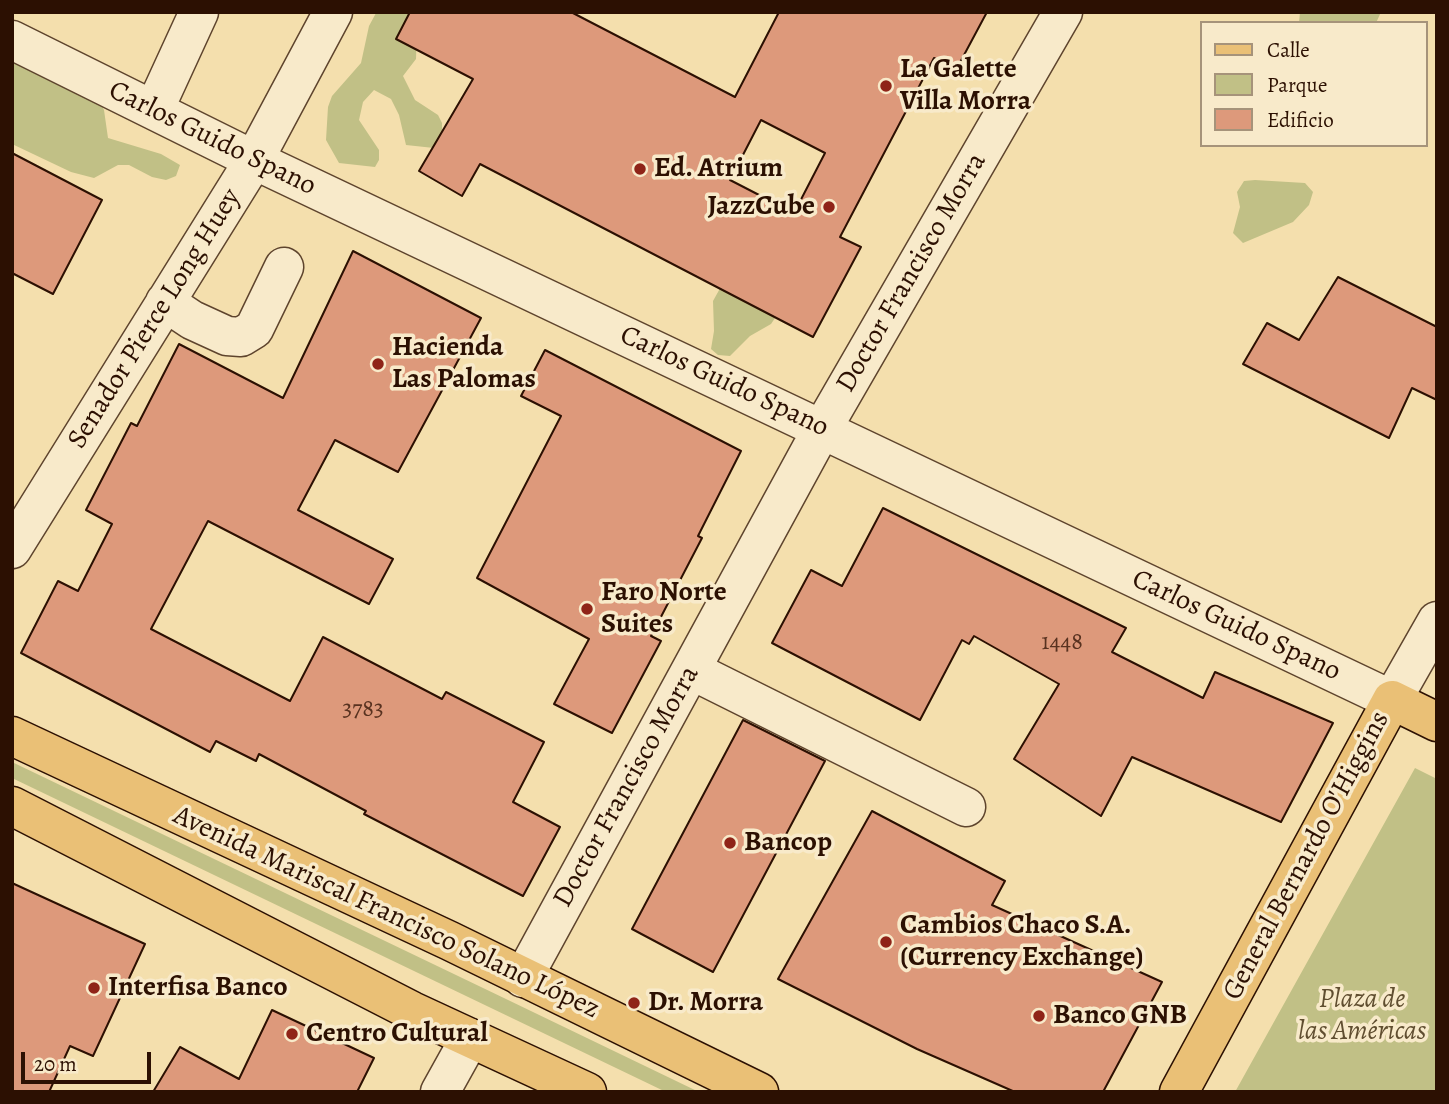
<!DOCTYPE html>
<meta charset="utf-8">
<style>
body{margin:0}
#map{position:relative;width:1449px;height:1104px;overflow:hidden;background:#f4dfad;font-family:Alegreya,serif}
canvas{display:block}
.frame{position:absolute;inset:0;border:14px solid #2c1002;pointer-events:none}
.legend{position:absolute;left:1200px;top:21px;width:228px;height:126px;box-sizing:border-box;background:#f8eaca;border:2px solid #a6937a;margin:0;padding:9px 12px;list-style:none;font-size:21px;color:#2c1002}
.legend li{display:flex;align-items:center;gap:14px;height:35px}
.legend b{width:35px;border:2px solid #a6937a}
.scale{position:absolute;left:21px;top:1052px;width:130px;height:32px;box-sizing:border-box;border:4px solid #2c1002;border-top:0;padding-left:9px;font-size:21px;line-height:24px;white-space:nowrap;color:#2c1002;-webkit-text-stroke:5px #f8eaca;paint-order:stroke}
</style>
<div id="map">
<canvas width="1449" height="1104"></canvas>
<div class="frame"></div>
<ul class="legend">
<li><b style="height:9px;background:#eac076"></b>Calle</li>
<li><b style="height:19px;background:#c1c086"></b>Parque</li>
<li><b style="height:19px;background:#dd997b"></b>Edificio</li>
</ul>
<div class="scale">20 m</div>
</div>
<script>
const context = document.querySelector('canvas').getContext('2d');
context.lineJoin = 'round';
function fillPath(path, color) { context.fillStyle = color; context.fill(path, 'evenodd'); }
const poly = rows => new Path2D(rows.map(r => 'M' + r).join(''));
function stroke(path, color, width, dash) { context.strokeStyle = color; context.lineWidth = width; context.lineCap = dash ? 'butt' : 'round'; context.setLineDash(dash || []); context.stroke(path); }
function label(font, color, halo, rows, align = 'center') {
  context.font = font + ' Alegreya,serif'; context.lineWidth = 7; context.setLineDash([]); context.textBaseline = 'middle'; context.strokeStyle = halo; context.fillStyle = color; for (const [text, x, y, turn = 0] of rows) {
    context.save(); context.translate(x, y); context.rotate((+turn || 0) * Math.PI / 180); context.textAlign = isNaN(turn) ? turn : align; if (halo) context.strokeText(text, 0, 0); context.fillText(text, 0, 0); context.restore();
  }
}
fillPath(poly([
 [426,12,417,30,416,59,403,76,415,100,438,115,442,123,442,133,434,148,406,145,399,115,391,99,374,90,363,102,359,120,379,150,379,160,375,167,339,163,326,140,328,107,332,96,361,63,369,26,376,13],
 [1300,12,1381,12,1376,23,1299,23],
 [12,57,99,100,104,110,108,138,161,154,180,165,176,176,166,180,152,177,129,165,118,165,94,178,71,172,12,144],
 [1255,180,1305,183,1313,192,1309,205,1293,222,1243,243,1233,233,1240,207,1237,192,1244,181],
 [723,283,777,315,771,324,750,336,730,356,718,355,711,349,714,331,713,301],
 [12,762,506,999,699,1092,666,1092,12,778],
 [1415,768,1437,779,1437,1092,1235,1092]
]), '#c1c086');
const building = poly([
 [410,12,571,12,735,97,779,12,987,12,956,70,934,58,840,237,861,247,813,337,480,164,462,196,419,171,473,79,396,39,410,12],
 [761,120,825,153,794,213,730,180,761,120],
 [12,153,102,200,53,294,12,273,12,153],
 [353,251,481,318,398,472,335,440,298,510,393,559,369,604,208,521,151,629,290,701,323,637,442,699,446,692,544,742,513,802,560,827,523,896,364,814,366,811,259,754,256,761,216,741,210,752,21,653,58,581,78,591,112,524,86,510,131,423,137,426,179,344,283,398,353,251],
 [1338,277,1437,327,1437,400,1412,388,1389,438,1243,364,1267,323,1299,340,1338,277],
 [545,350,741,451,698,536,702,538,651,636,661,641,612,733,554,704,589,639,477,578,561,416,521,396,545,350],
 [883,508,1126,628,1112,652,1203,698,1215,672,1333,723,1281,822,1132,757,1101,816,1014,759,1059,684,974,636,969,644,962,640,920,720,772,643,811,570,842,586,883,508],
 [743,720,825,761,713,972,632,929,743,720],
 [872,811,1005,881,992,905,1162,982,1103,1092,1015,1092,917,1049,778,979,872,811],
 [12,883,145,944,93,1056,70,1046,49,1092,12,1092,12,883],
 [272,1010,374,1058,357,1092,153,1092,180,1047,239,1079,272,1010]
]);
fillPath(building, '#dd997b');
stroke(building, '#2c1002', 2);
const minor = poly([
 [12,40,254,160,1392,700,1437,621],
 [154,110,199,12],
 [165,302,192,320,227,336,241,337,254,329,284,267],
 [12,549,254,160,333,12],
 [691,670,966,807],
 [523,978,822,429,1063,12],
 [440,1092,470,1038]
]);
const major = poly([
 [1179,1092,1392,700,1437,722]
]);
const highway = poly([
 [12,736,450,941,759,1092],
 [12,806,412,1011,587,1092]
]);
stroke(minor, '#5e442d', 41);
stroke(major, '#2c1002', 41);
stroke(highway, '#2c1002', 41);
stroke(minor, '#f8eaca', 38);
stroke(major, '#eac076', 38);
stroke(highway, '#eac076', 38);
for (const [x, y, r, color] of [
 [886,86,7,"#8f2418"],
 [640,169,7,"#8f2418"],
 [829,207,7,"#8f2418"],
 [378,364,7,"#8f2418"],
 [587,609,7,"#8f2418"],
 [730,843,7,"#8f2418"],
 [886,942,7,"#8f2418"],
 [94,988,7,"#8f2418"],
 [634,1003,7,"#8f2418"],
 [1039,1016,7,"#8f2418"],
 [292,1034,7,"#8f2418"]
]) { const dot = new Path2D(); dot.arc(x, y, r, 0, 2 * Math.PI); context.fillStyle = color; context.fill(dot); stroke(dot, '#f8eaca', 2.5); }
label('24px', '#583220', null, [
 ["1448",1062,643],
 ["3783",363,710]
]);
label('bold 28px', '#2c1002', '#f8eaca', [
 ["La Galette",900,70],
 ["Villa Morra",900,102],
 ["Ed. Atrium",654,169],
 ["JazzCube",815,207,"right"],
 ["Hacienda",392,348],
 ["Las Palomas",392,380],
 ["Faro Norte",601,593],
 ["Suites",601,625],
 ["Bancop",744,843],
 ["Cambios Chaco S.A.",900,926],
 ["(Currency Exchange)",900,958],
 ["Interfisa Banco",108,988],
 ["Dr. Morra",648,1003],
 ["Banco GNB",1053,1016],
 ["Centro Cultural",306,1034]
], 'left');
label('28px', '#2c1002', '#f8eaca', [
 ["Carlos Guido Spano",212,139,26],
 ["Doctor Francisco Morra",912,273,-60],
 ["Senador Pierce Long Huey",155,319,-58],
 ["Carlos Guido Spano",724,382,25],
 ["Carlos Guido Spano",1236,626,25],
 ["Doctor Francisco Morra",627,787,-61],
 ["General Bernardo O'Higgins",1307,856,-62],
 ["Avenida Mariscal Francisco Solano López",386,913,25]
]);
label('italic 28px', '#604e30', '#f8eaca', [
 ["Plaza de",1362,1000],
 ["las Américas",1362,1032]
]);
</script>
